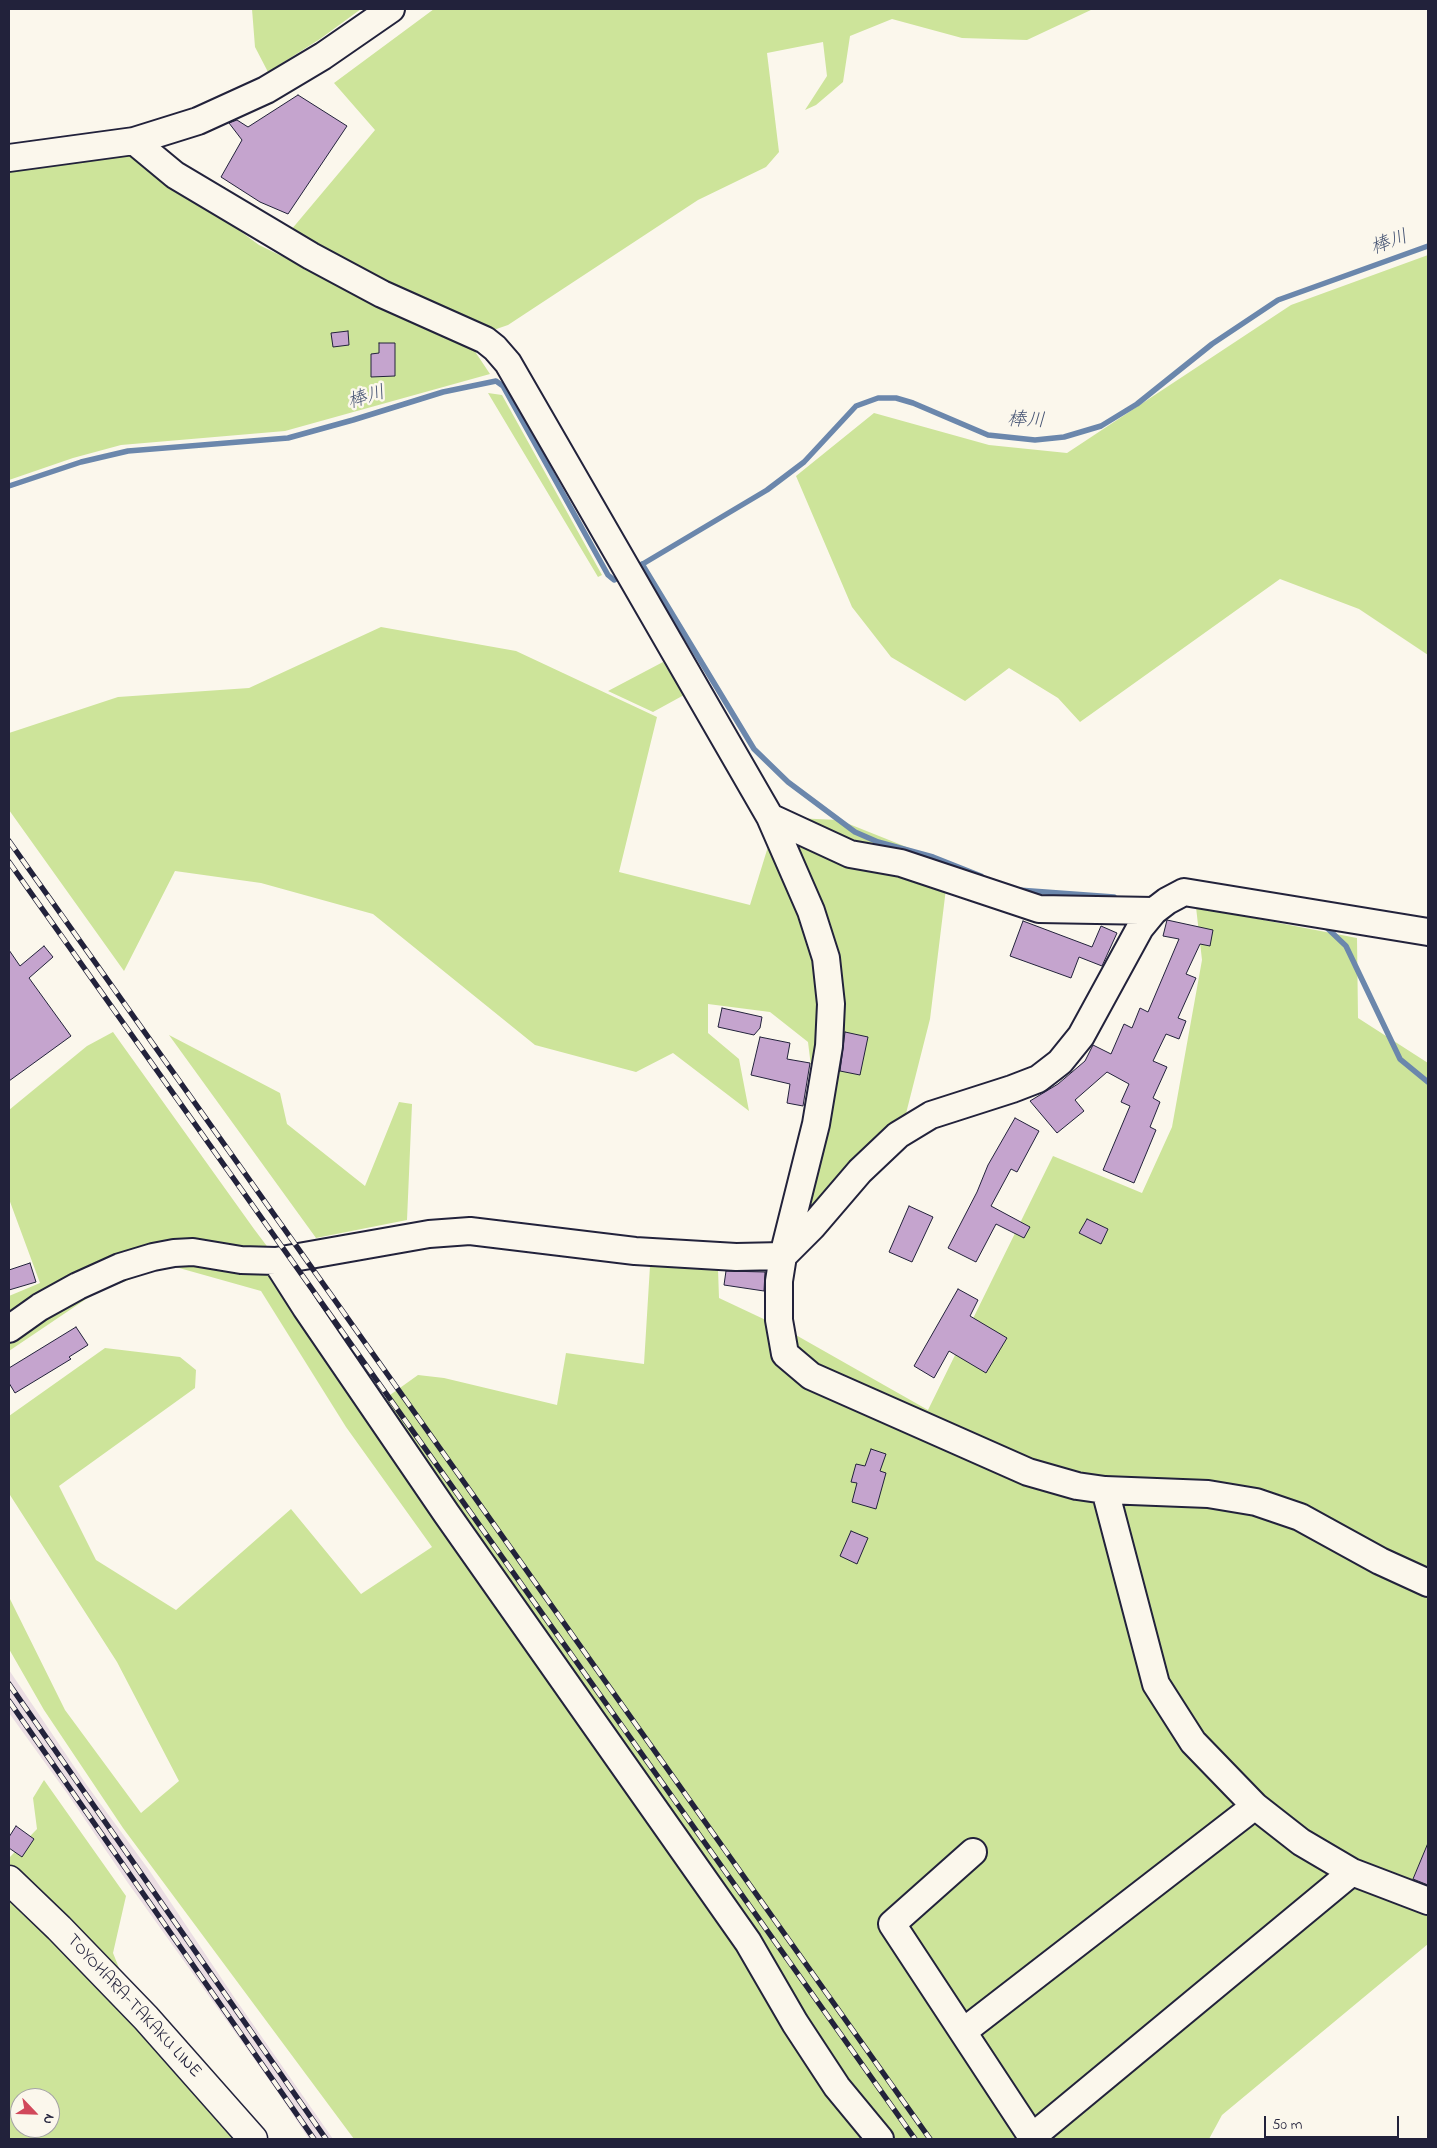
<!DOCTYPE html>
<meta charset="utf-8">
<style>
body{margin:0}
#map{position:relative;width:1437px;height:2148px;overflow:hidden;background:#fbf7ec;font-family:"Indie Flower",sans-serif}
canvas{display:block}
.frame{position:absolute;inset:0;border:10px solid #22223b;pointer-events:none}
.north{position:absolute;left:10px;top:2088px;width:50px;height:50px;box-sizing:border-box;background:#fbf7ec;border:1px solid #a4a2a5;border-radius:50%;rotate:114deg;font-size:14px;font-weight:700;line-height:20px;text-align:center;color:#22223b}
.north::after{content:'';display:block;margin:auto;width:18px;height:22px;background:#d1495b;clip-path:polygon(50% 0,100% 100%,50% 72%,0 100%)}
.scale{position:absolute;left:1264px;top:2116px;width:135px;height:22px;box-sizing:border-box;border:2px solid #22223b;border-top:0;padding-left:6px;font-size:15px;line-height:18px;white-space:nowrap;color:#22223b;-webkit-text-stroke:4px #fbf7ec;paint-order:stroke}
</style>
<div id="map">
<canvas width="1437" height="2148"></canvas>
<div class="frame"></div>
<div class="north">N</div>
<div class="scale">50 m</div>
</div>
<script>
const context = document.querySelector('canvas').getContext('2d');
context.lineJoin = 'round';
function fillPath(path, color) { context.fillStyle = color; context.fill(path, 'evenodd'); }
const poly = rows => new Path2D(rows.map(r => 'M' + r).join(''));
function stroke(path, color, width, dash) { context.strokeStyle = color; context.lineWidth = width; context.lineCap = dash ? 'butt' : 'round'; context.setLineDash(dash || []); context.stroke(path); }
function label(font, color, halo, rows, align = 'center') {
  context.font = font + ' "Indie Flower","Klee One",sans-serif'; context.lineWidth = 5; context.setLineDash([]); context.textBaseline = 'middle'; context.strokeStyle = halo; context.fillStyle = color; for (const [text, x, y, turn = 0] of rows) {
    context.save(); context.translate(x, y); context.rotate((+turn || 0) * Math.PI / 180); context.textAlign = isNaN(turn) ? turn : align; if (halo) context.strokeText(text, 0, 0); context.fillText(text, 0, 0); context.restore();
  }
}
fillPath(poly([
 [9,1670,86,1784,149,1870,236,2000,333,2139,309,2139,277,2091,128,1883,69,1796,9,1713]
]), '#ebdee3');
fillPath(poly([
 [252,9,361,9,320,39,268,72,255,47],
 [434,9,1093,9,1027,40,962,38,892,19,850,36,843,82,816,105,805,110,827,76,823,42,767,53,779,152,766,167,698,200,508,325,482,334,291,230,375,130,334,83],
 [134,153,259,245,474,350,490,374,285,431,121,445,73,458,9,480,9,169],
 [1428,255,1428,655,1359,609,1280,579,1080,722,1058,698,1009,668,965,701,891,657,852,607,796,476,874,413,989,445,1067,453,1291,305],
 [488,393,502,395,602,575,598,577],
 [381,627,516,651,657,717,619,872,750,905,771,837,794,818,839,820,949,864,930,1019,898,1145,793,1258,821,1148,808,1042,770,1012,708,1004,708,1033,739,1059,749,1111,673,1053,636,1072,535,1045,373,914,261,883,175,871,124,971,9,810,9,733,118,697,249,688],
 [663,662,684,695,653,712,608,691],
 [1196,907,1357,938,1358,1018,1428,1063,1428,1944,1222,2115,1209,2139,354,2139,123,1828,44,1710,9,1649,9,1597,65,1710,141,1813,179,1781,117,1662,10,1495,9,1495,9,1416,105,1348,180,1357,196,1370,195,1388,59,1486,96,1560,176,1610,291,1509,361,1594,432,1547,346,1427,261,1291,172,1266,149,1272,95,1293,9,1351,9,1296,40,1283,9,1199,9,1110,87,1046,113,1032,254,1229,383,1400,418,1375,444,1378,557,1405,566,1353,644,1364,650,1266,718,1269,719,1298,787,1330,928,1410,1053,1156,1142,1193,1172,1127,1202,960],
 [169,1035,280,1093,287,1124,365,1186,399,1102,412,1104,407,1220,316,1238],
 [44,1780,126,1896,113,1953,146,2035,241,2139,9,2139,9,1858,37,1829,33,1798],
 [20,2098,50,2098,50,2128,20,2128]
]), '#cde49a');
stroke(poly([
 [9,486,81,462,128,451,288,438,353,420,443,392,496,381,503,386,608,575,614,580,623,575],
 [642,564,754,749,788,782,855,832,878,842,933,857,981,876],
 [641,565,767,490,804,462,856,406,878,398,896,398,913,403,988,435,1035,440,1064,437,1101,426,1137,404,1212,344,1278,300,1428,246],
 [1018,890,1114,897],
 [1325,926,1346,946,1400,1059,1428,1082]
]), '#6b87ac', 5.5);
const building = poly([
 [298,95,347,126,288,214,260,202,221,177,242,140,229,123,237,120,248,127,298,95],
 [348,331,349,345,333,347,331,333,348,331],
 [379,343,395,343,395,376,371,377,371,354,379,353,379,343],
 [1167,920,1213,930,1210,946,1200,944,1186,974,1196,978,1178,1018,1186,1021,1179,1039,1166,1034,1153,1061,1167,1067,1153,1098,1160,1102,1150,1127,1156,1130,1134,1183,1103,1170,1130,1106,1121,1102,1129,1084,1107,1072,1075,1100,1084,1111,1057,1133,1030,1101,1058,1084,1085,1061,1093,1045,1111,1054,1124,1024,1132,1028,1140,1008,1148,1012,1179,939,1163,936,1167,920],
 [1023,921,1092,947,1101,926,1117,933,1102,966,1079,957,1071,978,1010,956,1023,921],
 [44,946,53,957,29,978,71,1036,9,1081,9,950,20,966,44,946],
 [722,1008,762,1017,760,1028,754,1035,718,1027,722,1008],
 [845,1032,868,1037,860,1075,840,1071,845,1032],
 [760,1037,790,1043,787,1059,810,1063,803,1106,787,1103,790,1084,751,1075,760,1037],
 [1015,1118,1039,1131,1017,1172,1011,1169,991,1206,1030,1227,1024,1238,996,1224,976,1262,948,1248,977,1192,988,1165,1015,1118],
 [909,1206,933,1217,912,1262,889,1252,909,1206],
 [1087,1219,1108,1229,1101,1244,1079,1233,1087,1219],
 [30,1263,36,1282,9,1290,9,1270,30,1263],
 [726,1271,765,1272,764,1291,724,1285,726,1271],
 [958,1289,978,1300,970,1316,1007,1338,986,1373,949,1351,934,1378,914,1366,958,1289],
 [76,1327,88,1345,69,1357,71,1359,15,1393,9,1383,9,1368,76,1327],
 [871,1449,886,1454,880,1471,886,1473,876,1509,852,1502,857,1483,851,1482,856,1464,865,1466,871,1449],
 [851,1531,868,1538,857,1564,840,1556,851,1531],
 [16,1826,34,1839,22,1857,9,1848,9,1837,16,1826],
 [1428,1843,1428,1885,1413,1879,1428,1843]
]);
fillPath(building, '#c5a4ce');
stroke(building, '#22223b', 1);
const minor = poly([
 [134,141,175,175,311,256,382,294,485,340,495,348,508,363,770,817,811,911,826,958,831,1004,829,1046,816,1124,783,1256,779,1281,779,1320,785,1354,811,1376,1028,1472,1077,1486,1105,1490,1208,1494,1256,1502,1300,1517,1380,1561,1428,1583],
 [9,158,134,141,198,121,266,90,323,56,391,9],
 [770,817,850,854,901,863,1039,909,1154,911],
 [276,1261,306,1308,446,1513,748,1942,795,2023,837,2087,880,2139],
 [9,1329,40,1307,78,1286,120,1267,153,1257,174,1253,193,1252,241,1260,276,1261,429,1234,470,1231,635,1251,736,1257,783,1256,812,1227,860,1171,898,1135,931,1115,1012,1089,1038,1079,1060,1062,1081,1036,1140,928,1154,911,1167,901,1184,892,1428,932],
 [1105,1490,1156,1684,1193,1742,1255,1806,1301,1842,1352,1872,1428,1901],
 [973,1852,892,1924,1032,2137,1352,1872],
 [964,2031,1255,1806]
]);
const major = poly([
 [9,1880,59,1928,146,2018,253,2139]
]);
stroke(minor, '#22223b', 30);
stroke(major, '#22223b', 31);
stroke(minor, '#fbf7ec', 26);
stroke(major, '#fbf7ec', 28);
const rail = poly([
 [9,841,930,2139],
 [9,862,915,2139],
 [9,1684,326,2139],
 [9,1701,314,2139]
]);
stroke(rail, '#22223b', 5.5);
stroke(rail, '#fbf7ec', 4, [11]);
label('18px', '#22223b', '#fbf7ec', [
 ["TOYOHARA-TAKAKU LINE",133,2007,47]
]);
label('italic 19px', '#475574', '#fbf7ec', [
 ["棒川",1390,244,-20],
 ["棒川",367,399,-17],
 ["棒川",1026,422,2]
]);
</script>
